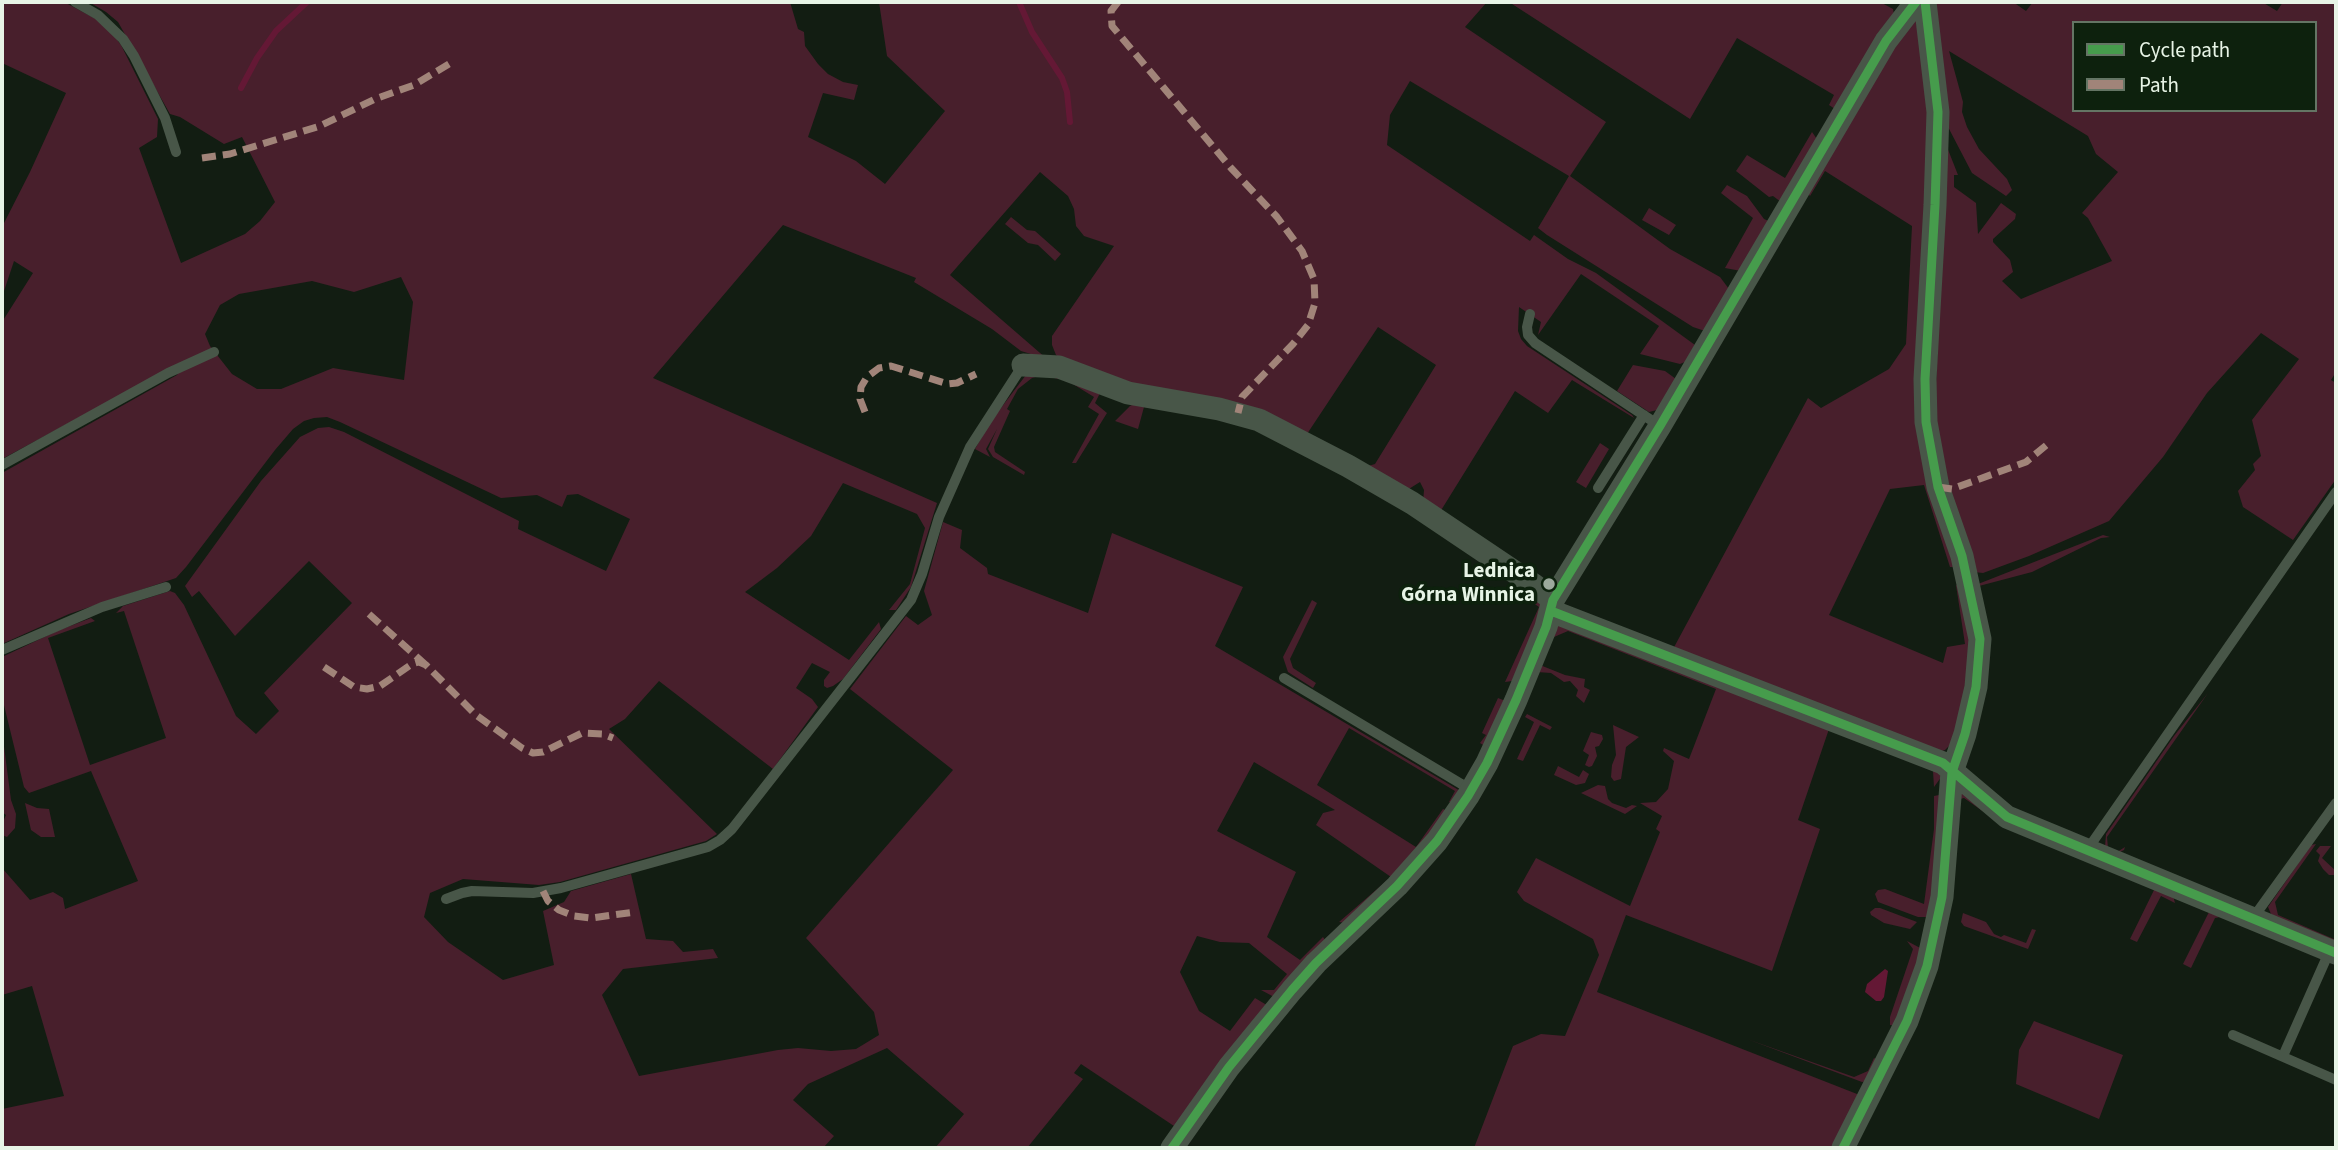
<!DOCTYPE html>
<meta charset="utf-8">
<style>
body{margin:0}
#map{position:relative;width:2338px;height:1150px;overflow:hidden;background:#121d12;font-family:"Source Sans 3",sans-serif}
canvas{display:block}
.frame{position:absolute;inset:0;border:4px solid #e7f4e6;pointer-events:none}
.legend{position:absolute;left:2072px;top:21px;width:245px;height:91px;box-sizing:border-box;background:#0d210d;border:2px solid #647564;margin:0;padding:9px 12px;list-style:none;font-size:21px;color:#e7f4e6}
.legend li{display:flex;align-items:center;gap:14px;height:35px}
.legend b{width:35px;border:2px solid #647564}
</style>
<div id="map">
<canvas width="2338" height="1150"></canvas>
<div class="frame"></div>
<ul class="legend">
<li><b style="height:9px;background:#469c4c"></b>Cycle path</li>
<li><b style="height:9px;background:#a18479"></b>Path</li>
</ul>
</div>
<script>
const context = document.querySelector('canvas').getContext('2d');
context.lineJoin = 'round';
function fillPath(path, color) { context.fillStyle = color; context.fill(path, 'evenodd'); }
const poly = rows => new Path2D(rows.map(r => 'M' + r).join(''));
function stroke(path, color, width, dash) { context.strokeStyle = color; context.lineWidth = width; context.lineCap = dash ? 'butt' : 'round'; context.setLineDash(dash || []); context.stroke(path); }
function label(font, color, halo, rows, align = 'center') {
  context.font = font + ' "Source Sans 3",sans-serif'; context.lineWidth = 7; context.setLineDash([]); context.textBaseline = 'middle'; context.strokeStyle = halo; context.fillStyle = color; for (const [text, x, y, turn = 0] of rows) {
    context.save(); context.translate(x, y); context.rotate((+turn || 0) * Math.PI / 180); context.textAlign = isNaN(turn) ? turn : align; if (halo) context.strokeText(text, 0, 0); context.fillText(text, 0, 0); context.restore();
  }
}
fillPath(poly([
 [2,2,64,2,96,19,109,29,121,45,158,119,157,137,139,148,181,263,245,234,260,221,275,202,242,137,224,144,180,117,170,114,118,22,106,12,89,2,790,2,798,29,804,32,805,46,818,64,828,74,843,82,858,85,854,100,823,93,808,137,856,161,885,184,945,111,887,56,879,2,1487,2,1465,27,1606,122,1570,176,1670,249,1720,277,1732,293,1713,325,1706,331,1702,330,1693,327,1547,235,1538,228,1569,176,1410,81,1390,115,1387,145,1530,241,1534,235,1568,259,1596,273,1695,345,1685,362,1680,364,1640,354,1659,326,1581,274,1538,335,1541,322,1519,307,1518,331,1521,339,1527,346,1632,415,1634,418,1572,380,1548,413,1515,391,1440,512,1527,573,1481,545,1423,503,1424,490,1420,482,1404,492,1361,468,1360,462,1368,466,1375,464,1436,365,1378,327,1307,434,1331,447,1329,450,1268,419,1247,411,1207,402,1126,388,1063,362,1056,355,1052,345,1052,336,1114,246,1084,236,1076,226,1074,209,1068,196,1040,172,950,275,1047,359,1021,351,992,329,914,282,916,278,783,225,653,378,937,503,911,587,896,610,889,610,910,584,925,528,917,514,843,483,811,536,777,568,745,592,849,660,879,622,881,629,843,679,833,686,827,688,824,686,824,680,830,672,812,663,796,688,812,699,818,707,773,769,659,681,625,719,609,729,717,834,706,841,560,882,539,885,463,879,430,893,424,917,448,942,503,980,554,965,543,911,564,902,571,891,631,874,646,939,673,941,683,952,713,949,718,958,623,969,602,995,639,1076,778,1050,798,1048,831,1051,856,1049,879,1035,874,1012,806,938,953,770,850,689,906,616,918,625,932,615,924,591,943,522,962,530,960,548,987,568,988,574,1088,613,1112,533,1243,587,1215,646,1462,792,1457,803,1449,802,1455,791,1349,728,1317,785,1416,847,1443,809,1447,811,1449,816,1429,843,1392,884,1355,919,1346,923,1339,922,1391,877,1316,825,1323,813,1335,810,1254,762,1217,831,1296,872,1267,937,1300,960,1323,937,1328,944,1280,997,1276,998,1261,990,1274,990,1287,974,1249,943,1220,942,1197,936,1180,972,1199,1011,1230,1031,1255,998,1270,1007,1180,1125,1174,1126,1081,1064,1074,1073,1083,1079,1027,1148,935,1148,964,1114,887,1048,808,1084,793,1100,834,1136,823,1148,2,1148,2,1109,64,1096,32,986,2,995,2,868,30,900,53,892,63,898,65,909,138,881,91,771,29,793,24,787,2,697,2,657,57,631,91,618,95,621,48,638,90,765,166,738,124,611,116,613,123,606,170,591,175,593,184,605,236,716,256,734,279,711,264,693,352,603,309,561,235,636,199,591,192,597,185,586,261,481,300,437,318,428,329,427,344,432,519,521,518,529,606,571,630,519,578,494,567,495,562,507,537,495,501,498,340,422,327,417,314,418,304,421,293,429,275,450,186,567,176,578,69,614,2,644,2,473,177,375,186,360,2,459,2,322,33,273,14,261,4,291,2,291,2,227,30,172,66,93,2,63],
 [401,277,413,302,404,380,333,368,281,389,257,389,232,374,210,346,205,334,220,305,239,294,312,281,354,292],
 [1509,2,1880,2,1893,9,1894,14,1835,109,1829,105,1834,95,1737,38,1690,119],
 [1932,2,2013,2,2026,11,2033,2,2262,2,2277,11,2283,2,2336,2,2336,372,2331,380,2336,383,2336,479,2293,540,2243,507,2238,491,2255,470,2253,464,2261,456,2252,420,2299,359,2261,333,2207,393,2163,457,2109,521,2029,556,1983,573,1974,572,1947,493,1934,425,1947,147,1958,175,1954,175,1954,187,1976,203,1978,234,2001,203,2016,214,2015,219,1993,239,1993,242,2010,260,2013,272,2002,281,2021,299,2112,261,2088,218,2082,213,2118,172,2096,154,2088,136,1949,51,1963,102,1962,112,1967,127,1979,149,2007,179,2012,190,2006,196,1972,173,1947,125],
 [2074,23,2315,23,2315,110,2074,110],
 [1915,17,1929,87,1921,335,1956,567,1950,567,1924,485,1890,489,1829,615,1943,663,1947,647,1965,644,1956,585,1961,587,1966,600,1971,660,1953,742,1945,750,1936,753,1672,651,1808,398,1821,408,1889,369,1906,344,1912,226,1825,171,1810,196,1804,189,1900,28],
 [1812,132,1819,142,1781,202,1773,196,1769,197,1736,171,1747,155,1785,178],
 [1727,185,1747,196,1764,219,1771,222,1741,271,1725,268,1753,218,1721,193],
 [1649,208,1676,225,1669,235,1642,220],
 [1011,217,1027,230,1035,231,1061,254,1055,261,1038,245,1028,243,1005,224],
 [1633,365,1665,371,1676,379,1657,410,1649,412,1617,391],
 [1061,373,1058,379,1043,375,1032,378,1018,389,1007,409,1010,411,994,447,995,452,1025,472,1024,475,993,457,988,449,997,429,986,449,990,457,975,449,991,421,1026,375],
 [1068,381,1102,389,1095,403,1107,413,1076,463,1072,463,1099,414,1088,407,1094,397],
 [1140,401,1242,422,1144,407,1138,429,1115,421,1130,406],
 [1600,443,1609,449,1586,488,1576,482],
 [2103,535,2110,537,2101,538,2032,572,1979,586,1978,584],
 [1526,589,1544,608,1512,681,1505,682,1539,607,1516,591],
 [1312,600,1317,603,1290,659,1293,668,1316,683,1313,688,1288,672,1283,657],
 [1562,624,1936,767,1942,776,1934,787,1933,771,1829,729,1798,820,1820,829,1772,971,1626,915,1597,992,1857,1094,1861,1098,1836,1148,1474,1148,1513,1046,1541,1034,1565,1036,1599,955,1593,939,1524,901,1517,892,1536,858,1630,906,1660,832,1656,829,1662,816,1640,803,1656,802,1668,789,1674,761,1663,751,1664,748,1689,759,1716,689,1568,631,1554,637,1548,645,1557,626],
 [1540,665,1565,675,1585,679,1584,687,1590,690,1584,703,1576,696,1578,690,1570,681,1564,682,1551,673,1537,672],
 [2208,693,2107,837,2108,848,2117,852,2125,847,2124,850,2116,854,2109,852,2105,847,2106,834,2174,736],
 [1498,698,1508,702,1488,748,1480,743,1486,735,1482,733],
 [1527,714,1552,727,1550,730,1540,725,1523,761,1517,759,1534,722,1525,717],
 [1613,725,1639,737,1626,747,1621,779,1614,781,1611,777,1612,765,1616,755],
 [2,731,11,800,16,814,15,828,7,837,2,835,2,824,6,815,2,812],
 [1591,732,1602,735,1603,739,1599,746,1595,747,1597,756,1592,766,1589,767,1585,765,1589,755,1583,751],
 [1558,766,1579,777,1583,770,1589,774,1585,783,1576,785,1554,775],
 [1598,785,1605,786,1608,799,1612,803,1626,808,1632,805,1637,806,1625,814,1581,793],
 [1962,792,2172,892,2175,903,2161,896,2137,942,2130,939,2155,888,1991,817,1964,798,1956,800],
 [1939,795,1942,798,1931,917,1918,917,1878,902,1875,894,1878,890,1885,889,1924,904,1934,829,1934,796],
 [25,803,37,808,49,809,55,837,41,837,31,830],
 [2316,844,2275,902,2278,915,2336,940,2336,945,2278,919,2271,914,2268,907,2311,845],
 [2320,846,2331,846,2322,858,2336,871,2334,875,2329,875,2323,869,2318,861,2320,855,2316,851],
 [1875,908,1880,908,1917,922,1910,929,1884,923,1871,915,1870,912],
 [2209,912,2220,917,2215,918,2191,968,2183,964],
 [1963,913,1986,922,1994,934,2001,937,2004,935,2026,943,2032,929,2036,930,2028,949,1964,926,1961,922],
 [1907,941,1924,950,1898,1026,1890,1025,1890,1017,1913,949],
 [2034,1021,2123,1055,2099,1119,2016,1084,2019,1050],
 [1747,1039,1854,1077,1868,1071,1874,1058,1881,1062,1868,1081,1862,1082]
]), '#481f2c');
fillPath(poly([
 [1885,969,1888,971,1884,997,1881,1001,1876,1001,1865,992,1867,984]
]), '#641835');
stroke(poly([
 [1019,2,1032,32,1062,78,1067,92,1070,122],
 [241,88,257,58,276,31,307,2]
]), '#641835', 6);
stroke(poly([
 [75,2,98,15,123,39,134,56,165,118,176,152],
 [1530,314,1527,327,1528,335,1535,343,1660,426],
 [2,465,168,373,214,352],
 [1598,488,1644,415],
 [2,650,102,607,166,587],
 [1284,678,1463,785,1475,784],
 [2087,850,2336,492],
 [446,899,462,893,472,891,533,893,561,888,708,847,720,840,732,829,911,600,922,574,939,517,970,447,1023,365],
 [2253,918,2336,803],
 [2233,1035,2336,1080],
 [2283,1056,2330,950]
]), '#485648', 10);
stroke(poly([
 [1023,365,1059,367,1128,393,1219,409,1259,420,1348,466,1412,503,1534,585,1553,600],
 [1551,611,1943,763,2007,817,2336,953],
 [1172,1148,1229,1067,1292,990,1316,963,1397,886,1437,841,1468,796,1487,763,1516,700,1546,627,1553,600,1660,426,1886,41,1916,2],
 [1843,1148,1907,1021,1927,966,1942,897,1952,772,1965,734,1976,687,1980,639,1962,556,1938,487,1926,422,1925,379,1935,205,1938,112,1925,2]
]), '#485648', 23);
stroke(poly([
 [1118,2,1111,11,1112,26,1231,168,1277,217,1302,251,1314,279,1315,303,1308,325,1293,344,1242,397,1238,413],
 [202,158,230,154,320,126,375,99,414,85,454,61],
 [865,412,860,399,861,387,867,377,879,368,891,366,948,384,957,383,976,374],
 [1938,487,1952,489,2026,462,2049,443],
 [369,614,426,665],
 [324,667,354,687,367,689,380,686,412,664,419,662,426,665,476,715,522,748,533,753,543,752,582,733,603,734,613,738],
 [543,891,548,901,559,910,574,916,591,918,635,912]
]), '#a18479', 7, [14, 7]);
stroke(poly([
 [1551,611,1943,763,2007,817,2336,953],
 [1172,1148,1229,1067,1292,990,1316,963,1397,886,1437,841,1468,796,1487,763,1516,700,1546,627,1553,600,1660,426,1886,41,1916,2],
 [1843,1148,1907,1021,1927,966,1942,897,1952,772,1965,734,1976,687,1980,639,1962,556,1938,487,1926,422,1925,379,1935,205,1938,112,1925,2]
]), '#469c4c', 9);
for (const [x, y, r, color] of [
 [1549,584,7,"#9ca99c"]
]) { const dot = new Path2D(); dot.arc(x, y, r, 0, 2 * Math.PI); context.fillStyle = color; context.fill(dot); stroke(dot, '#0d210d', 2.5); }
label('bold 21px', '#e7f4e6', '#0d210d', [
 ["Lednica",1535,572],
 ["Górna Winnica",1535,596]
], 'right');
</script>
